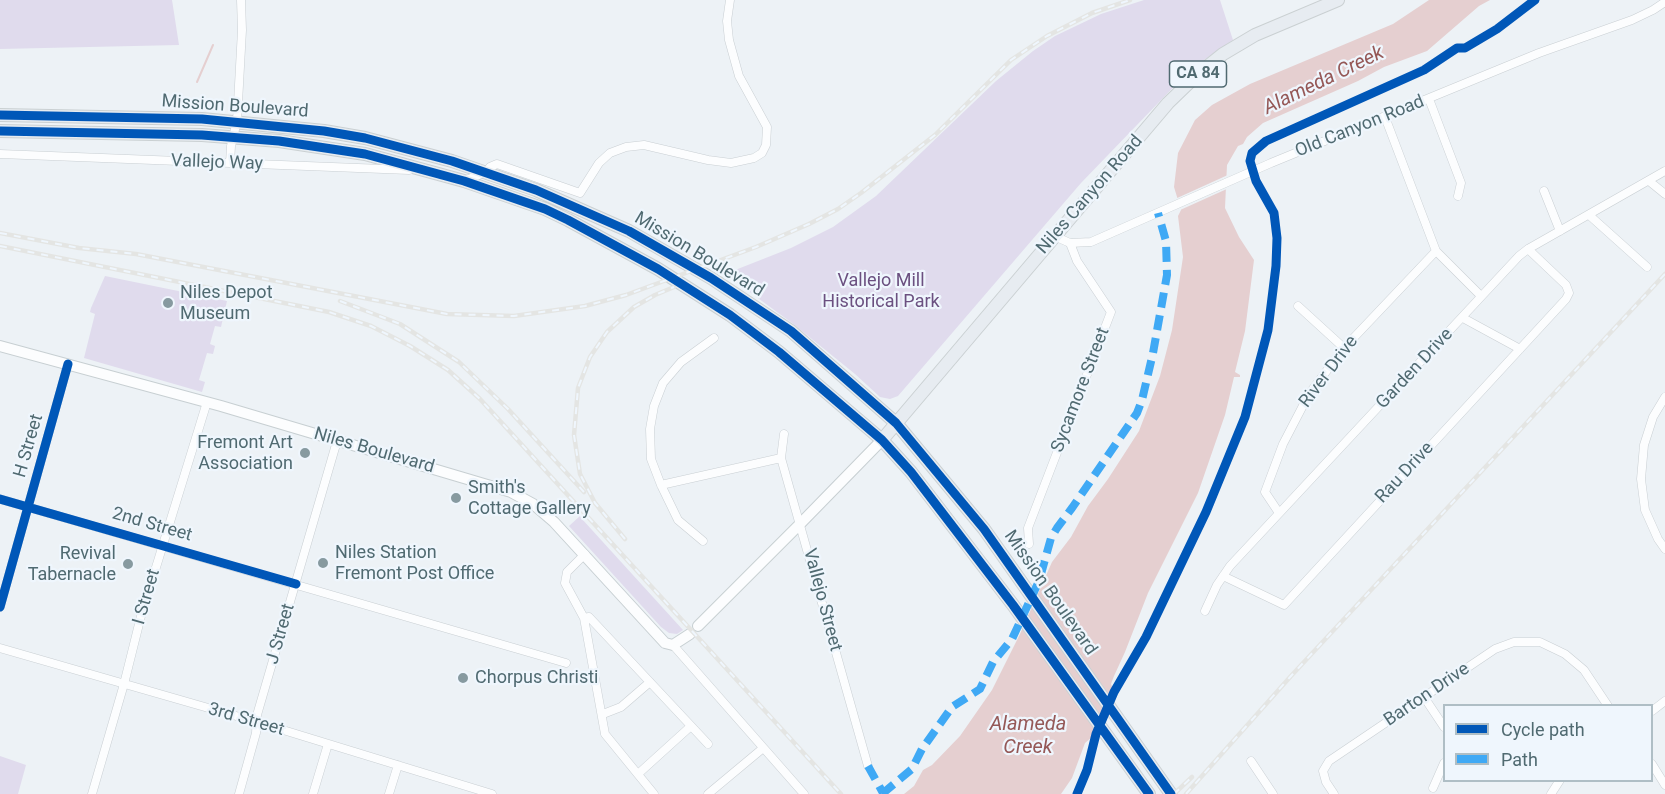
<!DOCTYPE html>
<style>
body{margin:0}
#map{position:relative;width:1665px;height:794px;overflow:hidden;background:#edf2f6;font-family:Roboto,sans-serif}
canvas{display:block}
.legend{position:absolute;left:1443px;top:704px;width:210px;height:78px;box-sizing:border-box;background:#eff6fd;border:2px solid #afbec5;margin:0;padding:8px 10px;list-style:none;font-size:18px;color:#506a71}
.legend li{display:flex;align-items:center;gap:12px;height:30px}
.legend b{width:30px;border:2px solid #afbec5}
</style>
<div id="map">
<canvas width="1665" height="794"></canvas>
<ul class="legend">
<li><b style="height:8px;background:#0057b8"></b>Cycle path</li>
<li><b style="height:8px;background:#3fa9f5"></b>Path</li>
</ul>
</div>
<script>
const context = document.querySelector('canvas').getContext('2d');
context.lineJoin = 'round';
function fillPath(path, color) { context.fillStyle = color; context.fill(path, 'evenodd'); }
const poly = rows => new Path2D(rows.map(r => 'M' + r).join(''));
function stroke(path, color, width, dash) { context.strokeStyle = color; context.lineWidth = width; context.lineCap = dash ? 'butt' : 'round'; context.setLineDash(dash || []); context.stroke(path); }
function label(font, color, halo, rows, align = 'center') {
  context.font = font + ' Roboto,sans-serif'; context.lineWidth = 4.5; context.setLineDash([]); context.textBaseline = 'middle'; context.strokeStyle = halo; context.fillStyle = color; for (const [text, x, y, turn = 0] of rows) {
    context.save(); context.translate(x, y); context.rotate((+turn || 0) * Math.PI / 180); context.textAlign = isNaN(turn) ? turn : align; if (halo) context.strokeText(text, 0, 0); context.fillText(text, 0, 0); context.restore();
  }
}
fillPath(poly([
 [0,0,172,0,179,45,0,49],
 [1144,0,1220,0,1233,40,1191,69,1081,183,898,396,890,399,880,397,855,374,792,323,725,274,791,248,833,227,876,196,996,81,1033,51,1055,36,1101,14],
 [105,276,227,301,221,327,215,326,210,344,215,346,213,354,207,353,199,380,205,382,202,392,84,358,95,314,90,312,91,308],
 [580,516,582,519,683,630,677,634,669,633,661,627,569,526],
 [0,756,26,765,18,794,0,794]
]), '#e0dbed');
fillPath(poly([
 [1429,0,1490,0,1479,6,1427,51,1384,67,1358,81,1263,123,1247,137,1243,144,1238,146,1227,165,1225,208,1239,237,1254,260,1245,331,1235,372,1240,375,1240,377,1234,377,1225,415,1198,493,1148,593,1125,652,1114,676,1111,684,1113,689,1092,737,1085,743,1072,778,1061,794,904,794,914,786,923,770,932,765,960,736,992,690,1020,634,1052,562,1071,537,1088,506,1108,479,1139,431,1160,376,1172,330,1183,257,1178,216,1181,210,1174,187,1178,153,1195,120,1212,105,1250,84,1393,24]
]), '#e5cfd0');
fillPath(poly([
 [1230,174,1229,188,1178,211,1175,199]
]), '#edf2f6');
stroke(poly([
 [197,82,213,45]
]), '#e5cfd0', 2);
const street = poly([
 [1429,99,1461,183,1458,196],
 [1385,117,1436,251,1481,296],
 [0,154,409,170],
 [230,163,231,146,237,121,242,30,241,0],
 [464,181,486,172,490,167,497,164,580,193,599,163,610,153,626,147,644,145,708,160,731,163,754,158,762,153,766,145,767,127,739,76,729,40,727,21,730,0],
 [1649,181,1665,194],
 [1544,191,1560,231],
 [1589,215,1647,267],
 [1054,236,1070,243,1091,242,1271,163,1539,53,1632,20,1653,10,1665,2],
 [1298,306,1344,348],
 [1463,318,1520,349],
 [1665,397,1653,417,1644,445,1641,479,1645,510,1658,539,1665,549],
 [784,434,781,458,868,766],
 [661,485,781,458],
 [0,499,566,663],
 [1279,513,1265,492,1283,444,1309,394,1344,348,1436,251],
 [703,541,678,520,661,485,651,459,650,429,654,406,663,383,681,362,714,338],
 [1029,544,1028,528,1111,312,1077,261,1070,243],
 [585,554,567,572,565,583,584,618,605,734,654,794],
 [1223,576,1284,605,1566,299,1569,293,1566,285,1528,249],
 [0,607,68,364],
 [1205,611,1217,585,1230,566,1519,256,1528,249,1665,171],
 [584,618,589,617,708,744],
 [673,645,804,794],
 [0,648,257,722,492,794],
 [1424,697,1444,727],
 [1652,711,1665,701],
 [603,714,621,707,650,682],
 [1251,761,1273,794],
 [1652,764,1665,785],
 [638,774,691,726],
 [1433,788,1444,763],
 [92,794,124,684,141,616,207,402],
 [239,794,256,733,257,715,337,441],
 [313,794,328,744],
 [389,794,398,765],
 [708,794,762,749],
 [1334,794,1326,782,1323,771,1329,761,1495,649,1514,642,1540,642,1565,654,1584,670,1608,706],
 [1551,794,1560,780]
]);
const secondary = poly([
 [0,346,221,406,511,492,533,504,554,522,665,643,673,645,690,634],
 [698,626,799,525,882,440]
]);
const primary = poly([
 [0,115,202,119,324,131,365,138,452,161,536,190,629,231,711,278,791,331,896,423,984,529,1171,794],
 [0,131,202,135,279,141,365,154,464,181,545,209,568,220,658,269,730,315,779,352,882,440,911,472,1013,605,1149,794],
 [882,440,1168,103,1198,74,1223,54,1255,35,1338,0]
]);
stroke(street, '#c9cfd3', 9);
stroke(secondary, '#c7cfd2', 12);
stroke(primary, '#cad0d2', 14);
stroke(street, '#fcfdfe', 8);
stroke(secondary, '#fcfdfe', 10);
stroke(primary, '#e7ecf1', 12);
const rail = poly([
 [0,233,79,248,136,254,447,314,514,316,585,306,626,295,756,247,809,224,838,209,861,193,935,135,1011,60,1047,36,1092,13,1130,0],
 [0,246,329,312,371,326,410,346,448,370,480,399,841,794],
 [340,301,400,324,459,362,508,409,584,492],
 [625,539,595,503,580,474,574,435,578,388,590,357,607,332,634,307,655,295,674,287],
 [1174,794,1192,777],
 [1186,794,1291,676,1665,274]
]);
stroke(rail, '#e4e5e3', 4.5);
stroke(rail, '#eff6fd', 2, [7]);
stroke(poly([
 [868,766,883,793],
 [882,794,912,769,922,749,952,707,980,689,993,662,1012,639,1039,581,1051,538,1057,528,1072,508,1137,413,1142,400,1153,353,1167,275,1166,241,1158,213]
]), '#3fa9f5', 8, [15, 8]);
stroke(poly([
 [0,115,202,119,324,131,365,138,452,161,536,190,629,231,711,278,791,331,896,423,984,529,1171,794],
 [0,131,202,135,279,141,365,154,464,181,545,209,568,220,658,269,730,315,779,352,882,440,911,472,1013,605,1149,794],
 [0,499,296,584],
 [0,607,68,364],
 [1077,794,1087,770,1096,734,1114,692,1146,637,1206,512,1245,417,1268,330,1276,266,1277,238,1274,213,1256,181,1250,161,1252,153,1266,141,1424,70,1457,48,1465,48,1497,29,1535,0]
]), '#0057b8', 9);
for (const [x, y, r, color] of [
 [168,303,6,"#879aa0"],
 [305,453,6,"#879aa0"],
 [456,498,6,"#879aa0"],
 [323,563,6,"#879aa0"],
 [128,564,6,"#879aa0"],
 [463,678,6,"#879aa0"]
]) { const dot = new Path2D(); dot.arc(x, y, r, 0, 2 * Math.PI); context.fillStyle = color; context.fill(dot); stroke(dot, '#eff6fd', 2); }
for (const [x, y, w] of [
 [1198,74,57]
]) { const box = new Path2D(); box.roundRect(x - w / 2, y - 13, w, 26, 4.5); context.fillStyle = '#eff6fd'; context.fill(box); stroke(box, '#506a71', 1.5); }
label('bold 16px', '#506a71', null, [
 ["CA 84",1198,74]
]);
label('18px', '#506a71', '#eff6fd', [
 ["Mission Boulevard",235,107,4],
 ["Old Canyon Road",1360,127,-22],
 ["Vallejo Way",217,163,2],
 ["Niles Canyon Road",1090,195,-49],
 ["Mission Boulevard",699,255,31],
 ["Garden Drive",1415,369,-47],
 ["River Drive",1329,372,-53],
 ["Sycamore Street",1081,390,-69],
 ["H Street",29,446,-74],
 ["Niles Boulevard",374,451,16],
 ["Rau Drive",1405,473,-47],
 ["2nd Street",152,525,16],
 ["Mission Boulevard",1050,593,55],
 ["I Street",147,597,-74],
 ["Vallejo Street",822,600,75],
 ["J Street",281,634,-74],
 ["Barton Drive",1427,695,-34],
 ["3rd Street",246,720,16]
]);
label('18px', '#6b5080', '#eff6fd', [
 ["Vallejo Mill",881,281],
 ["Historical Park",881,302]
]);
label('18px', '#506a71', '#eff6fd', [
 ["Niles Depot",180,293],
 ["Museum",180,314],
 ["Fremont Art",293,443,"right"],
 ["Association",293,464,"right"],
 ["Smith's",468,488],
 ["Cottage Gallery",468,509],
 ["Niles Station",335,553],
 ["Fremont Post Office",335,574],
 ["Revival",116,554,"right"],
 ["Tabernacle",116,575,"right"],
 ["Chorpus Christi",475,678]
], 'left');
label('italic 20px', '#955857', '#eff6fd', [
 ["Alameda Creek",1324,81,-26],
 ["Alameda",1028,725],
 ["Creek",1028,748]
]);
</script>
